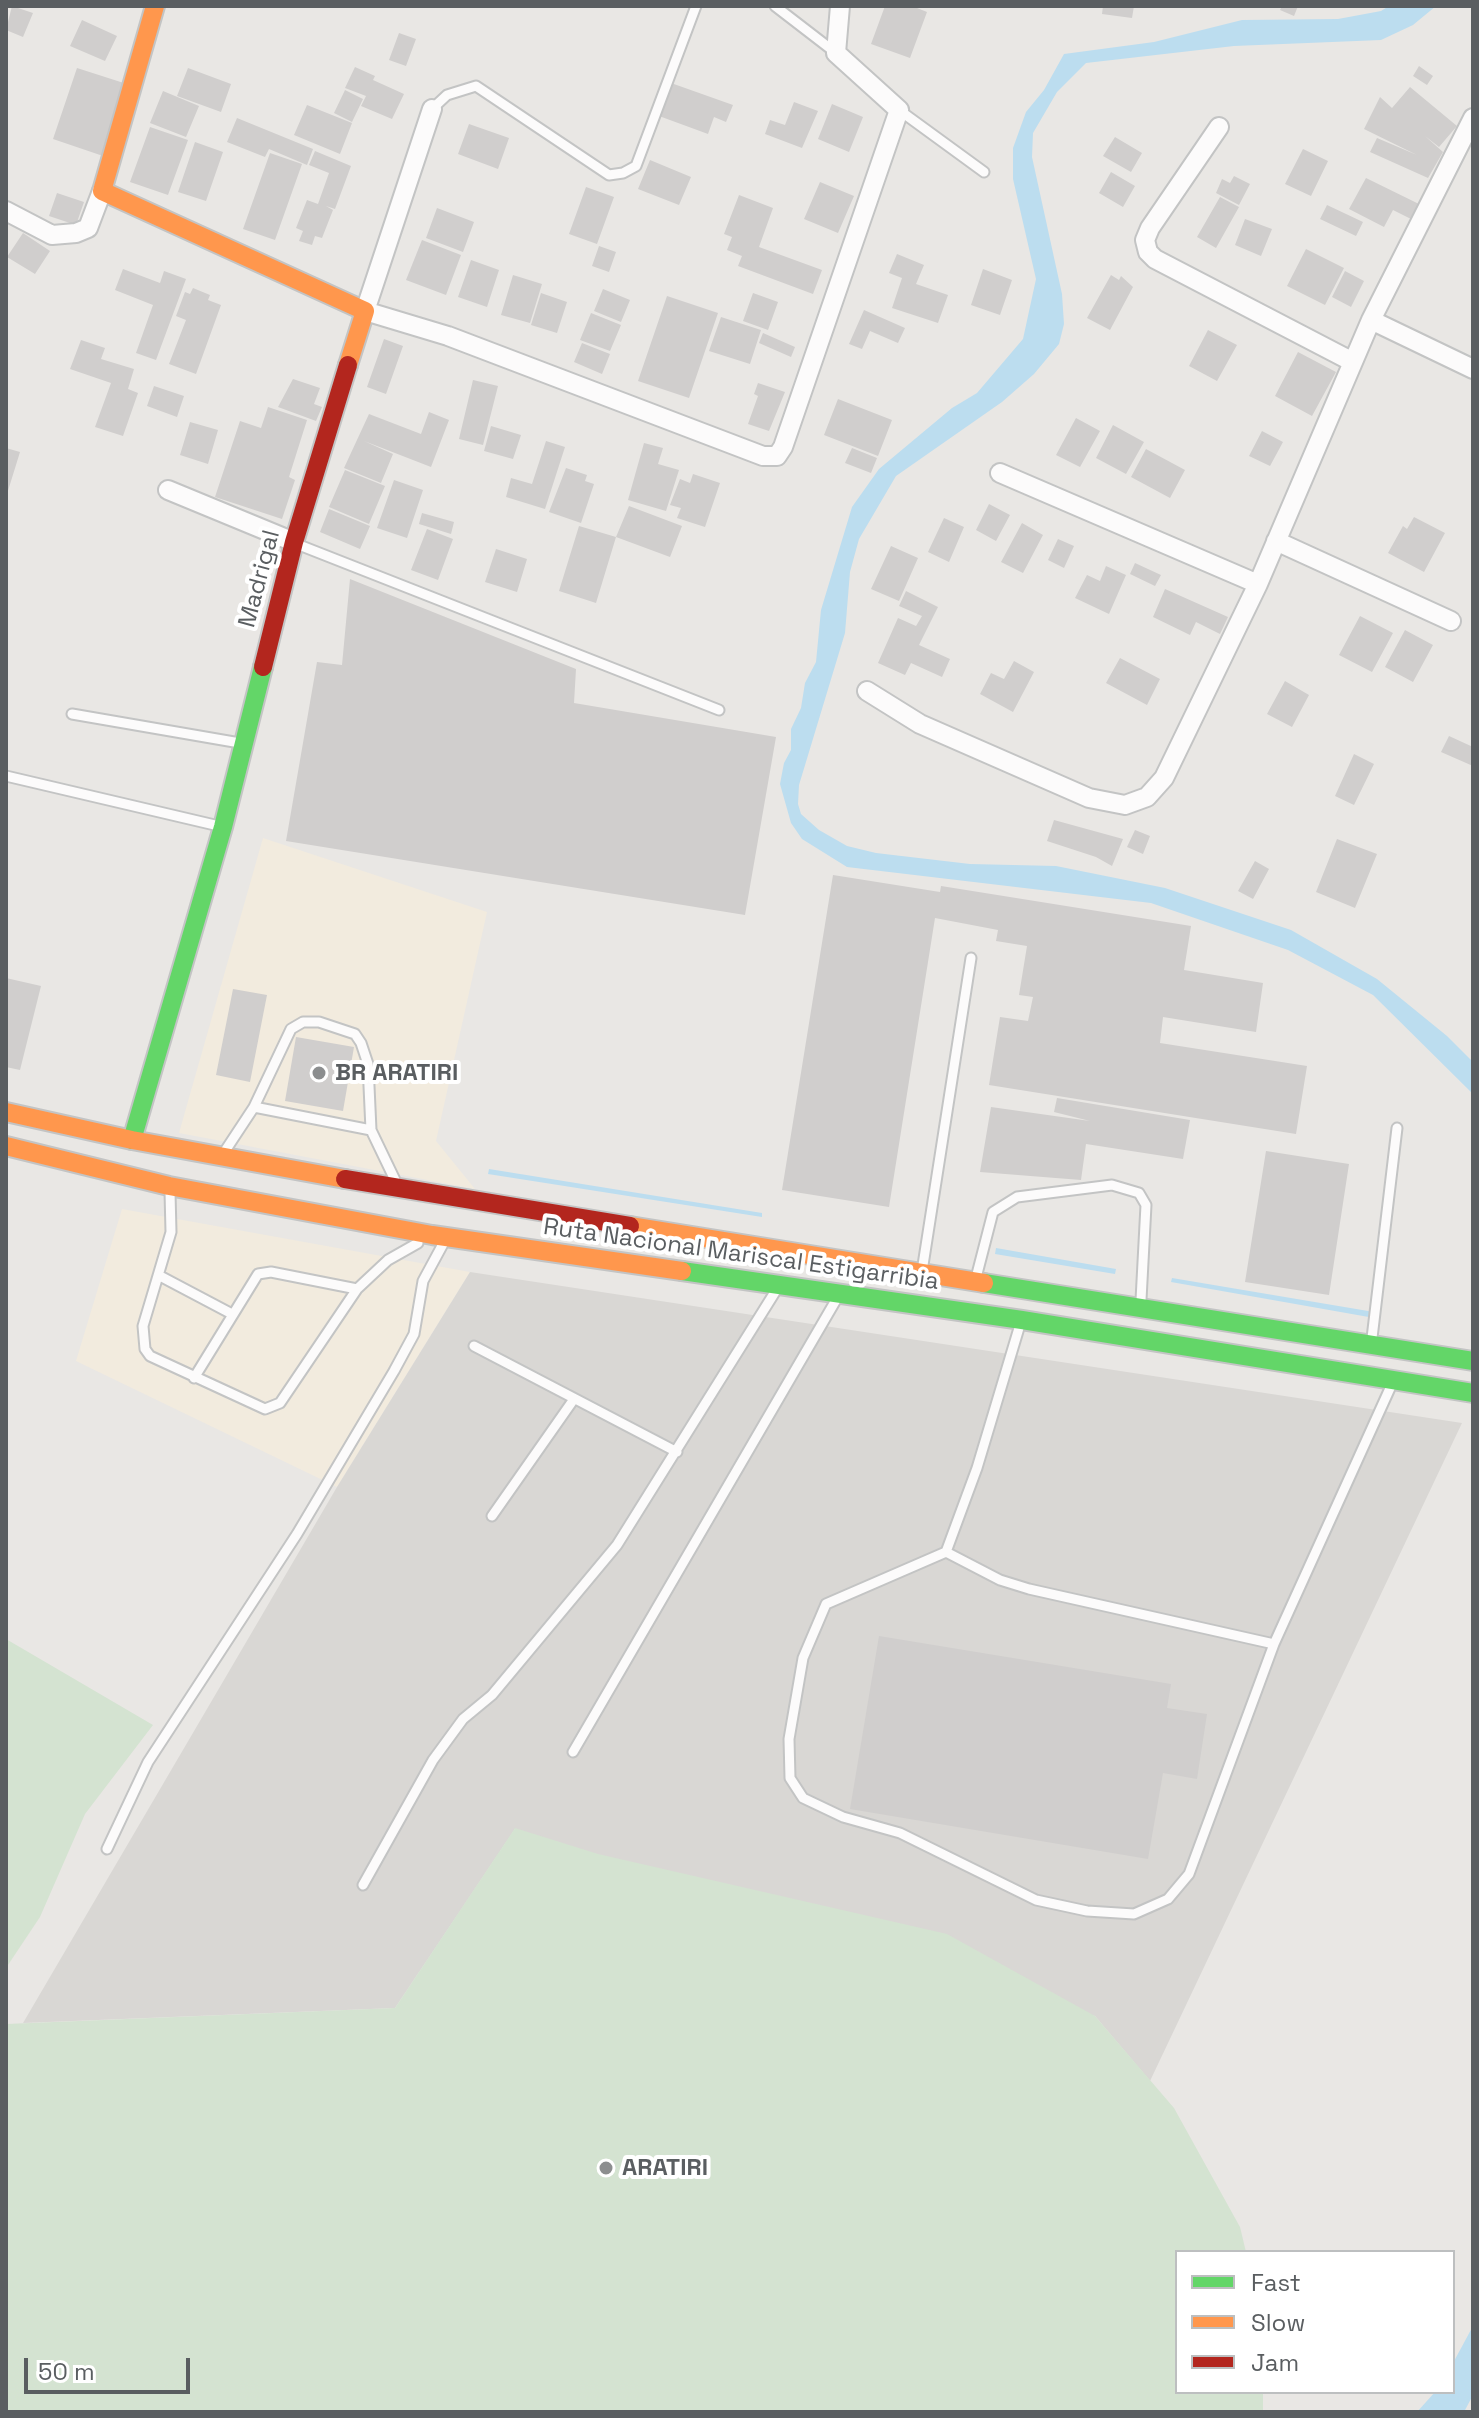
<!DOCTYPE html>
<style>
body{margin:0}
#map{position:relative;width:1479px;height:2418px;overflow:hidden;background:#e9e7e4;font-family:"Space Grotesk",sans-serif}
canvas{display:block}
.frame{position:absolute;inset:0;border:8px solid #5a5e61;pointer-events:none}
.legend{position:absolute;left:1175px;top:2250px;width:280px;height:144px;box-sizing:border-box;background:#fff;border:2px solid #bdbfc0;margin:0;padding:10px 14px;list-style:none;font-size:24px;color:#5a5e61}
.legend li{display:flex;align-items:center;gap:16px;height:40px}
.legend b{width:40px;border:2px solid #bdbfc0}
.scale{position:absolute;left:24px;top:2358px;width:166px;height:36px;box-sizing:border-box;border:4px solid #5a5e61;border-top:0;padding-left:10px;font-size:24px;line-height:28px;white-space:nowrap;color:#5a5e61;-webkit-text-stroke:6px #fff;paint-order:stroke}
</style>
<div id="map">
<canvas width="1479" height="2418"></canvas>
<div class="frame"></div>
<ul class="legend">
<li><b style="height:10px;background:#63d668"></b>Fast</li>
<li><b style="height:10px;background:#ff974d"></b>Slow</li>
<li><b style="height:10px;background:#b3261e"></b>Jam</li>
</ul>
<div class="scale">50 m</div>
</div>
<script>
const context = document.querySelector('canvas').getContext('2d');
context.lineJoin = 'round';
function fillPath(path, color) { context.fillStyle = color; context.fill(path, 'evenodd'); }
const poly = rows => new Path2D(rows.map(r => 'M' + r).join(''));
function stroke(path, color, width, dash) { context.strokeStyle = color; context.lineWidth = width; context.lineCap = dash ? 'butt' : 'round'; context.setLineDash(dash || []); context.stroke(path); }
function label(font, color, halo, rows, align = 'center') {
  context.font = font + ' "Space Grotesk",sans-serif'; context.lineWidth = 8; context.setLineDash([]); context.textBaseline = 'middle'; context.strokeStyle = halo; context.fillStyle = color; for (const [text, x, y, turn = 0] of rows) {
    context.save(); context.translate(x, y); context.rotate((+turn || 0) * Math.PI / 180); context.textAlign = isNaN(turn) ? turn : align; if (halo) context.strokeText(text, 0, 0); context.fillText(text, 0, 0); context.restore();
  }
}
fillPath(poly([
 [263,838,487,912,436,1141,475,1189,179,1133],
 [122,1209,470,1272,337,1487,76,1361]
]), '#f2ebde');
fillPath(poly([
 [470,1272,1462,1423,1150,2081,1095,2016,515,1829,395,2008,23,2023,337,1487]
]), '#d9d7d4');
fillPath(poly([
 [6,1639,153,1725,85,1814,40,1917,6,1968],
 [515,1828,598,1854,947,1934,1095,2016,1174,2108,1240,2227,1246,2252,1177,2252,1177,2392,1263,2392,1263,2412,6,2412,6,2024,395,2008]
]), '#d4e3d1');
fillPath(poly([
 [1389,6,1436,6,1413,25,1381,40,1234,46,1086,63,1057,92,1033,133,1032,157,1062,294,1064,324,1059,344,1034,374,1002,402,896,476,859,539,850,572,845,633,799,785,798,804,801,814,819,830,847,846,876,853,970,864,1056,866,1165,888,1291,930,1377,979,1447,1036,1473,1062,1473,1094,1373,995,1288,950,1151,903,847,867,802,839,791,823,780,784,784,763,791,750,791,729,801,708,805,683,816,662,821,610,852,507,879,469,952,408,977,393,1023,339,1036,279,1013,179,1013,148,1026,112,1044,90,1064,54,1154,42,1242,20,1338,19,1381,11],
 [489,1169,762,1213,762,1217,488,1174],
 [996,1248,1116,1269,1115,1274,995,1254],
 [1172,1278,1380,1313,1380,1319,1171,1282],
 [1473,2326,1473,2395,1464,2412,1417,2412,1435,2392,1453,2392,1453,2363]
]), '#bcddef');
fillPath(poly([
 [12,6,33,13,23,37,6,30],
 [885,6,912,6,927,12,910,58,871,44],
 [1103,6,1134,6,1132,18,1102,14],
 [1282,6,1298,6,1294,16,1280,10],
 [82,20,117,36,105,61,70,46],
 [399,33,416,39,406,66,389,60],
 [1419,66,1433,76,1427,85,1413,76],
 [355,67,375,76,373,80,404,94,392,119,361,106,366,96,345,88],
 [77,68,130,85,106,157,53,139],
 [188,68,231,84,221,112,177,96],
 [671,83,733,105,726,122,714,117,708,134,659,116],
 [1410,87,1457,126,1439,147,1425,136,1443,152,1428,178,1370,152,1377,138,1417,155,1364,129,1380,97,1392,108],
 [345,90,363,99,352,122,334,113],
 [163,91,199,106,186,137,150,123],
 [794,102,818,111,802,148,765,134,770,120,785,125],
 [832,104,863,117,849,152,818,139],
 [307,105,352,123,340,154,294,135],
 [237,118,313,149,307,165,269,149,265,157,227,142],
 [469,124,509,138,498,169,458,154],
 [150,127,188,140,168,195,130,182],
 [1115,137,1142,153,1131,172,1103,156],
 [195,142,223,152,206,201,178,192],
 [1303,149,1328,161,1311,196,1285,184],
 [315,151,351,166,335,209,326,206,333,210,322,238,315,236,312,245,299,241,303,231,296,228,307,200,318,204,329,173,309,165],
 [270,153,302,164,275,240,243,229],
 [650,160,691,177,679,205,638,189],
 [1111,172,1135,186,1123,207,1099,193],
 [1234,176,1250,184,1239,205,1216,193,1222,179,1230,183],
 [1366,178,1421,205,1413,220,1393,210,1384,227,1349,209],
 [820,182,854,196,838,233,804,219],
 [586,187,614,197,597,244,569,234],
 [57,193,84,202,76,225,49,216],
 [739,195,773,208,759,247,822,270,813,294,738,266,742,256,727,250,732,237,724,234],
 [1220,197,1239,207,1216,248,1197,237],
 [1327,205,1363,222,1356,236,1320,219],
 [437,208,474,222,463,252,426,238],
 [1245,219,1272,229,1261,256,1235,245],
 [23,233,50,251,35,274,7,257],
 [422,240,461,255,446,295,406,280],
 [599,246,616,252,609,272,592,266],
 [1306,249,1344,268,1325,305,1287,286],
 [897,254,924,265,916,284,948,295,938,323,892,308,902,278,889,273],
 [471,260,499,270,487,307,458,297],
 [123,269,160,283,164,271,186,279,156,360,136,353,153,305,115,290],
 [983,269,1012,280,1000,315,971,305],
 [1345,271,1364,281,1351,307,1332,297],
 [513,275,542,284,530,323,501,315],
 [1111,275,1119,280,1121,276,1133,287,1110,330,1087,318],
 [193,288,210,295,208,300,221,305,196,374,169,364,186,320,176,316,185,292,190,294],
 [603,289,630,300,621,322,594,311],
 [541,293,567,302,557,333,531,325],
 [753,293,778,302,768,330,743,321],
 [667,296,718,313,689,398,638,381],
 [864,310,905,328,898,343,870,331,862,349,849,344],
 [591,313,621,325,610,351,580,340],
 [721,317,761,330,750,364,709,351],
 [1208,330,1237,345,1217,381,1189,366],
 [763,333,795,347,791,357,759,343],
 [384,339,403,346,386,394,367,387],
 [81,340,105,348,101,359,134,369,128,389,138,393,123,436,95,427,111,383,70,369],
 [582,343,610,354,602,374,574,362],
 [1298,352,1336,372,1312,416,1275,396],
 [293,379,320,388,314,404,322,407,316,421,278,407],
 [473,380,498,386,483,445,459,439],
 [758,383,785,392,769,431,748,424,758,396,754,394],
 [154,386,184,396,177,417,147,406],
 [838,399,892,420,878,456,824,435],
 [268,407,307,420,289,477,295,480,282,519,215,497,240,421,261,428],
 [429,412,449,420,431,467,364,441,393,454,381,483,344,468,369,414,421,434],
 [1076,418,1100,431,1080,467,1056,455],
 [190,422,218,430,208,464,180,455],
 [1113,425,1144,442,1126,474,1096,458],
 [491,426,521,435,513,459,484,451],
 [1262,431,1283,442,1270,466,1249,456],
 [546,441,565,447,545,509,506,497,511,478,532,484],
 [644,443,663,448,658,464,679,470,666,511,628,500],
 [6,448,20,452,7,494,6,493],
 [852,448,877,458,871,473,845,463],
 [1146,449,1185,470,1170,498,1131,477],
 [566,468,587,475,585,481,594,484,581,523,549,512],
 [345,470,385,486,369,524,329,507],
 [693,474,720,483,705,527,677,518,681,508,670,505,680,479,690,483],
 [394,480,423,490,407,538,377,528],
 [989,504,1010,515,996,541,976,530],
 [629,506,682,526,670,557,616,537,596,603,559,591,579,526,616,537],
 [329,509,370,526,360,549,320,532],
 [422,513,454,522,451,534,419,524],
 [1414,517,1445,533,1424,572,1388,553,1403,526,1407,529],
 [944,518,964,527,949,562,928,552],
 [1022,523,1043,535,1023,573,1001,562],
 [427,529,453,539,438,580,411,570],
 [1058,539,1074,546,1064,568,1048,560],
 [891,546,918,558,899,601,871,589],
 [496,549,527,559,517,592,485,582],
 [1135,563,1161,575,1155,586,1130,574],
 [1106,566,1126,575,1109,614,1075,598,1087,575,1100,581],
 [350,579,576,669,574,703,776,737,745,915,286,841,317,662,342,665],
 [1165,589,1228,617,1220,634,1196,622,1190,635,1153,617],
 [906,591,938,607,919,645,950,659,942,677,911,663,905,675,878,663,898,618,916,626,922,616,899,606],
 [1360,616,1393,633,1372,672,1339,655],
 [1405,630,1433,645,1413,682,1385,667],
 [1120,658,1160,679,1147,705,1106,683],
 [1014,661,1034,672,1013,712,980,694,991,673,1004,679],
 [1285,681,1309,695,1292,727,1267,714],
 [1449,736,1473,747,1473,766,1441,752],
 [1354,754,1374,764,1354,805,1335,796],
 [1054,820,1123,839,1112,866,1096,857,1047,841],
 [1135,830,1150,836,1143,854,1127,847],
 [1337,839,1377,854,1355,908,1316,892],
 [1255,861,1269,869,1253,899,1238,891],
 [833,875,940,892,941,886,1191,926,1184,970,1263,983,1256,1032,1163,1017,1160,1043,1307,1066,1296,1134,989,1085,1000,1017,1028,1021,1033,997,1019,995,1027,946,996,941,998,930,935,918,889,1207,782,1190],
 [6,978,41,986,20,1070,6,1067],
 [233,989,267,995,250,1082,216,1075],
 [296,1037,354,1047,343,1111,285,1101],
 [1057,1098,1190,1120,1183,1159,1086,1144,1081,1180,980,1172,991,1107,1090,1121,1054,1112],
 [1266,1151,1349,1164,1329,1295,1245,1282],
 [879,1636,1171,1684,1167,1708,1207,1714,1197,1779,1163,1773,1148,1859,850,1809]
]), '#d0cecd');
const lane = poly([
 [775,6,836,53],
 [432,109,447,95,476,86,609,175,623,173,636,166,696,6],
 [899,110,984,172],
 [294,543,719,710],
 [72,714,240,743],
 [6,776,219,826],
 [254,1107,371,1130],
 [225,1151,254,1107,291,1029,303,1022,319,1022,355,1034,361,1043,368,1064,371,1130,395,1180],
 [170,1192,171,1232,143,1326,145,1349,150,1356,265,1409,280,1403,357,1289,388,1260,418,1243],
 [923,1265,971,958],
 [977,1274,993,1212,1017,1197,1112,1185,1139,1193,1146,1205,1141,1300],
 [160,1276,232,1314],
 [1019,1328,977,1468,946,1552,1000,1580,1029,1589,1274,1644,1391,1386],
 [1372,1338,1397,1128],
 [474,1346,677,1452],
 [194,1378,258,1274,271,1272,357,1289],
 [492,1516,574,1399],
 [946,1552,826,1604,803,1658,789,1739,790,1778,803,1798,843,1817,900,1833,1036,1900,1087,1911,1134,1914,1168,1899,1189,1874,1274,1644],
 [573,1752,836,1300],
 [107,1849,148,1762,297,1534,394,1371,414,1334,423,1281,443,1244],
 [363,1885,433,1760,463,1719,492,1695,617,1545,775,1292]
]);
const street = poly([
 [432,109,365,311,448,336,763,456,777,456,783,447,899,110,836,53,840,6],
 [1219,127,1150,228,1145,240,1148,252,1155,259,1353,362],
 [6,211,52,235,76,233,88,228,102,191],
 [1371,320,1473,369],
 [1000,473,1258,584],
 [168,490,294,542],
 [1276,541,1451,621],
 [867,691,920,724,1089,798,1125,805,1147,797,1164,778,1258,584,1371,320,1473,118]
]);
const fast = poly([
 [132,1140,223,827,263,667],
 [682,1271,1022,1320,1473,1393],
 [984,1283,1473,1361]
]);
const slow = poly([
 [155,6,102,191,365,311,348,365],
 [6,1112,132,1140,345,1179],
 [6,1146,169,1186,432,1235,682,1271],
 [630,1226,984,1283]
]);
const jam = poly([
 [263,667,294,542,348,365],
 [345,1179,630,1226]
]);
stroke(lane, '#c3c4c4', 13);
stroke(street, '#c3c4c4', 22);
stroke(fast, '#c3c4c4', 22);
stroke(slow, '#c3c4c4', 22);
stroke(jam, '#c3c4c4', 22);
stroke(lane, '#fcfbfb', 9);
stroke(street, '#fcfbfb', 18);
stroke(fast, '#63d668', 18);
stroke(slow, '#ff974d', 18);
stroke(jam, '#b3261e', 18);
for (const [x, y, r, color] of [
 [319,1073,8,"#8c8e8f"],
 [606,2168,8,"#8c8e8f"]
]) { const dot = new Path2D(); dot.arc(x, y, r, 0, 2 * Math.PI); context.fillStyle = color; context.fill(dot); stroke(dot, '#fff', 3); }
label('24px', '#5a5e61', '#fff', [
 ["Madrigal",260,579,-75],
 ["Ruta Nacional Mariscal Estigarribia",741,1255,8]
]);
label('bold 24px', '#5a5e61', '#fff', [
 ["BR ARATIRI",335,1073],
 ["ARATIRI",622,2168]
], 'left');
</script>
